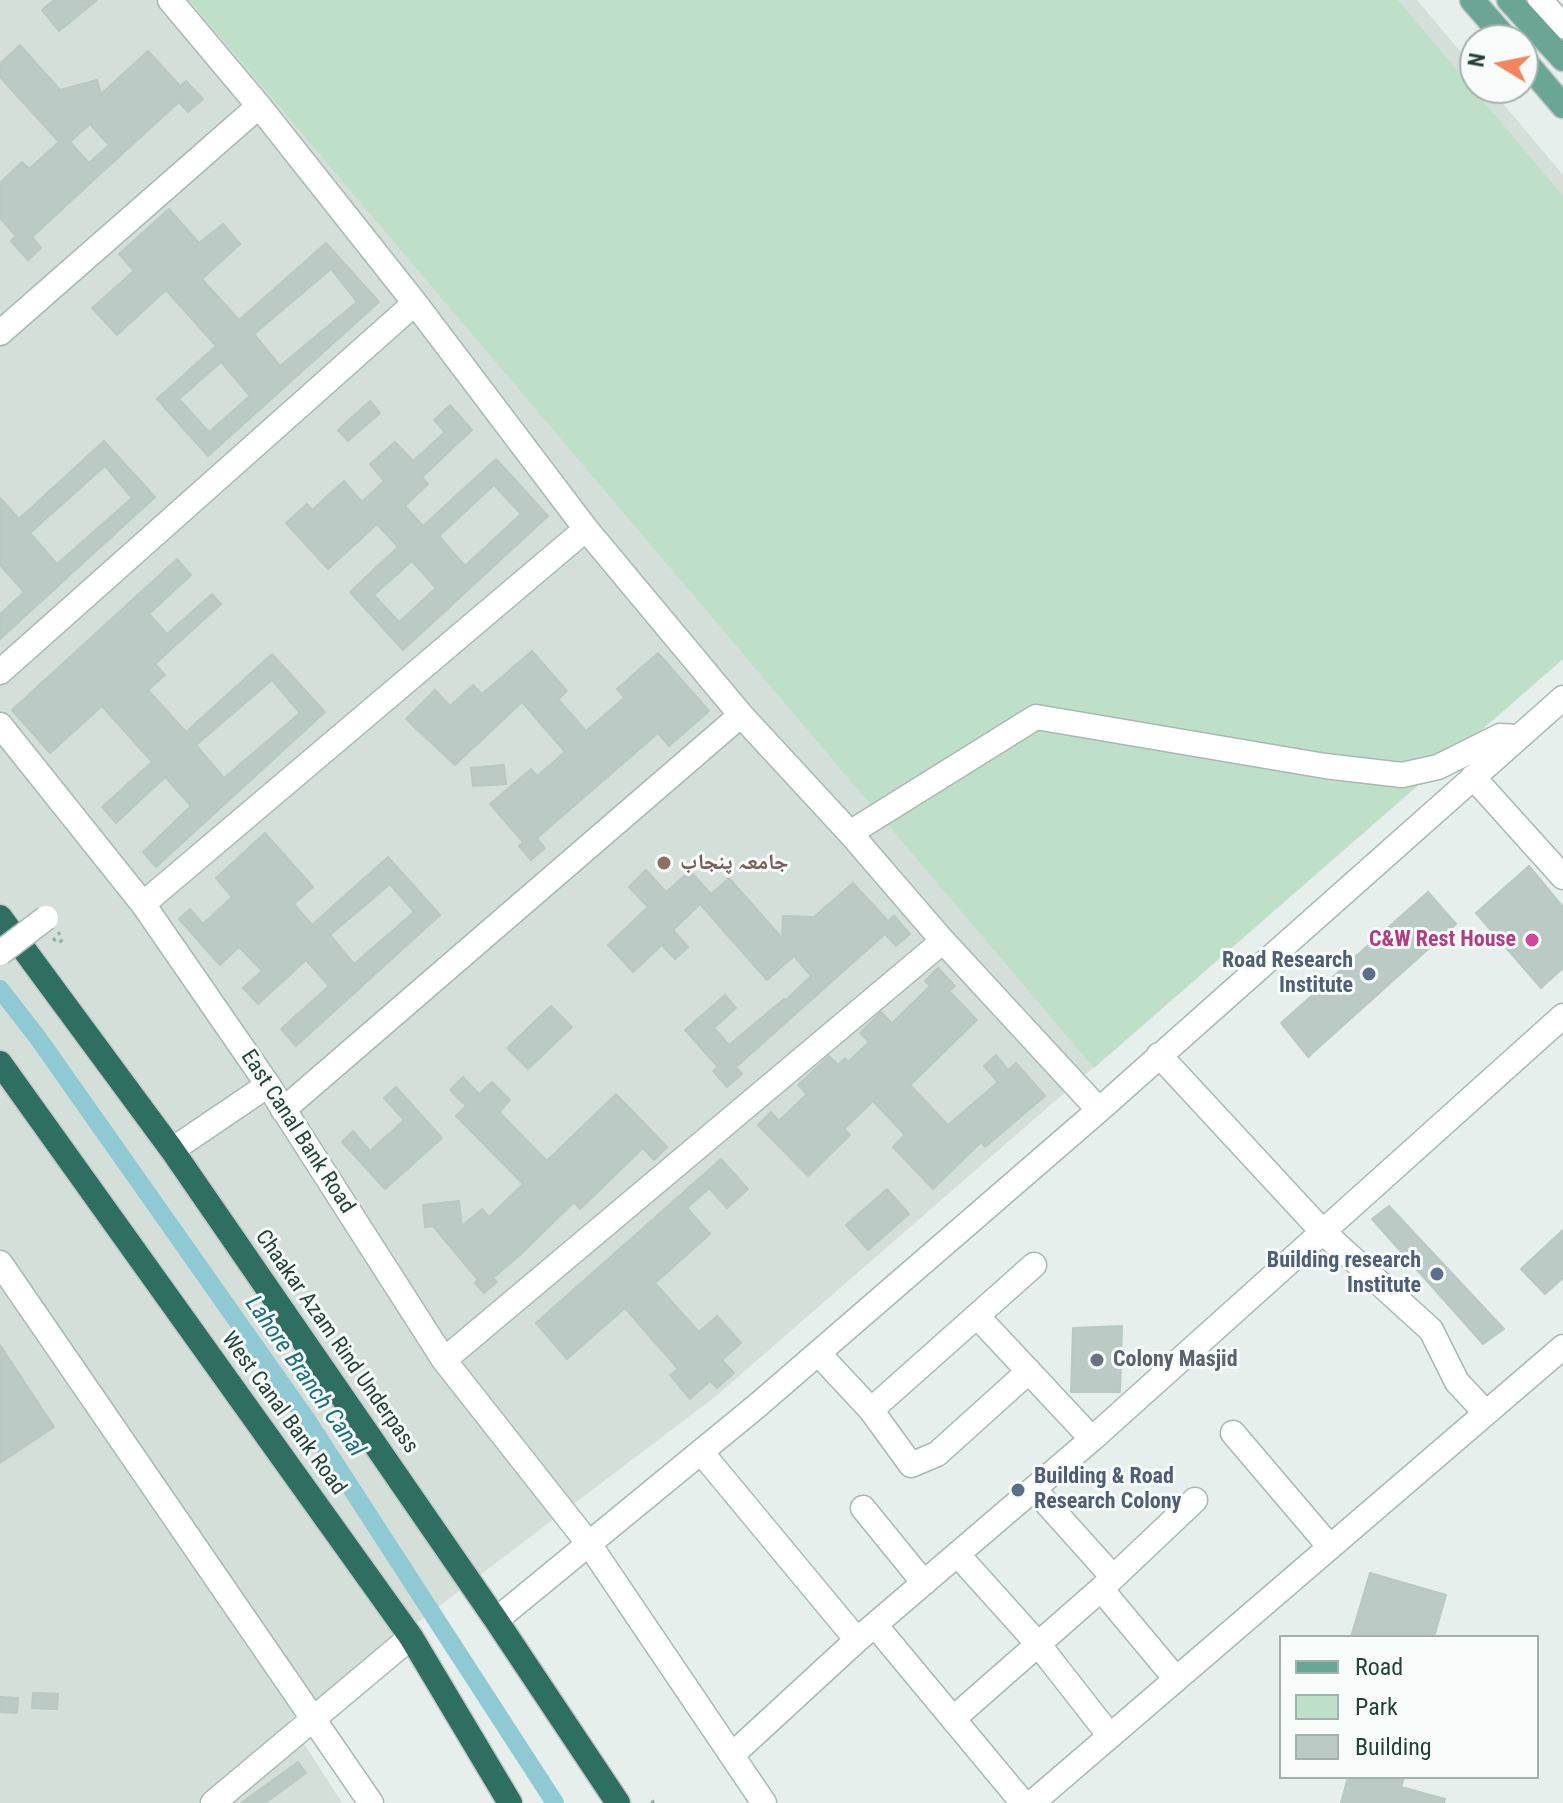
<!DOCTYPE html>
<meta charset="utf-8">
<style>
body{margin:0}
#map{position:relative;width:1563px;height:1803px;overflow:hidden;background:#e6efeb;font-family:"Roboto Condensed",sans-serif}
canvas{display:block}
.legend{position:absolute;left:1279px;top:1635px;width:260px;height:144px;box-sizing:border-box;background:#f7fbf9;border:2px solid #a3b1ad;margin:0;padding:10px 14px;list-style:none;font-size:24px;color:#24423a}
.legend li{display:flex;align-items:center;gap:16px;height:40px}
.legend b{width:40px;border:2px solid #a3b1ad}
.north{position:absolute;left:1459px;top:24px;width:80px;height:80px;box-sizing:border-box;background:#f7fbf9;border:2px solid #a3b1ad;border-radius:50%;rotate:280deg;font-size:22px;font-weight:700;line-height:32px;text-align:center;color:#24423a}
.north::after{content:'';display:block;margin:auto;width:28px;height:36px;background:#f4845f;clip-path:polygon(50% 0,100% 100%,50% 72%,0 100%)}
</style>
<div id="map">
<canvas width="1563" height="1803"></canvas>
<ul class="legend">
<li><b style="height:10px;background:#6aa596"></b>Road</li>
<li><b style="height:22px;background:#bfe0c8"></b>Park</li>
<li><b style="height:22px;background:#bbcac4"></b>Building</li>
</ul>
<div class="north">N</div>
</div>
<script>
const context = document.querySelector('canvas').getContext('2d');
context.lineJoin = 'round';
function fillPath(path, color) { context.fillStyle = color; context.fill(path, 'evenodd'); }
const poly = rows => new Path2D(rows.map(r => 'M' + r).join(''));
function stroke(path, color, width, dash) { context.strokeStyle = color; context.lineWidth = width; context.lineCap = dash ? 'butt' : 'round'; context.setLineDash(dash || []); context.stroke(path); }
function label(font, color, halo, rows, align = 'center') {
  context.font = font + ' "Roboto Condensed","Noto Naskh Arabic",sans-serif'; context.lineWidth = 6; context.setLineDash([]); context.textBaseline = 'middle'; context.strokeStyle = halo; context.fillStyle = color; for (const [text, x, y, turn = 0] of rows) {
    context.save(); context.translate(x, y); context.rotate((+turn || 0) * Math.PI / 180); context.textAlign = isNaN(turn) ? turn : align; if (halo) context.strokeText(text, 0, 0); context.fillText(text, 0, 0); context.restore();
  }
}
fillPath(poly([
 [0,0,1417,0,1475,69,1475,88,1490,88,1563,175,1563,659,716,1396,289,1720,342,1803,0,1803]
]), '#d4dfda');
fillPath(poly([
 [189,0,1398,0,1563,196,1563,659,1094,1068]
]), '#bfe0c8');
stroke(poly([
 [0,989,38,1038,307,1420,555,1803]
]), '#8ec9d4', 18);
const building = poly([
 [54,0,97,0,59,31,42,10,54,0],
 [20,45,60,90,97,80,101,94,148,51,180,86,186,81,203,99,188,112,179,102,100,174,32,237,41,248,28,260,11,241,16,236,0,218,0,183,22,162,29,169,59,142,0,77,0,64,20,45],
 [90,124,109,145,89,163,70,142,90,124],
 [169,209,199,243,223,224,240,244,202,279,239,320,326,243,379,302,208,456,157,399,216,346,166,290,117,335,92,308,134,271,119,254,169,209],
 [331,269,357,302,280,366,254,334,331,269],
 [221,362,250,396,209,432,179,399,221,362],
 [370,401,380,413,348,441,338,430,370,401],
 [450,405,472,430,422,477,428,484,405,506,423,526,496,459,548,516,403,650,350,592,398,547,377,524,328,569,286,523,307,504,312,510,344,481,362,502,384,481,370,464,395,442,413,461,445,432,434,420,450,405],
 [494,485,521,514,465,566,439,536,494,485],
 [412,561,436,588,399,622,374,595,412,561],
 [104,441,155,497,0,639,0,614,24,592,0,565,0,498,19,519,104,441],
 [105,466,132,498,57,564,30,533,105,466],
 [177,559,191,575,149,614,167,634,212,594,221,604,155,664,165,675,148,690,186,732,272,654,325,712,156,867,143,852,191,806,165,777,116,823,102,807,152,762,102,706,50,753,12,710,177,559],
 [272,680,300,713,224,778,196,745,272,680],
 [532,651,567,691,558,699,586,731,624,698,617,689,658,653,709,711,669,746,658,733,537,838,545,848,531,860,519,846,523,842,490,804,531,769,537,776,565,752,522,702,455,765,406,719,435,690,450,706,473,685,482,694,532,651],
 [504,765,506,784,473,786,471,768,504,765],
 [265,833,313,887,294,904,312,925,388,857,440,915,296,1046,281,1029,329,986,306,960,258,1004,243,988,262,971,239,947,220,965,179,919,190,909,203,924,232,897,216,878,265,833],
 [390,884,414,912,354,964,330,935,390,884],
 [1529,866,1563,907,1563,968,1541,988,1476,913,1529,866],
 [646,870,666,892,690,871,711,894,729,878,782,938,783,916,814,917,853,883,888,921,894,916,910,934,896,946,885,934,736,1067,742,1074,727,1087,713,1071,718,1067,685,1030,725,995,736,1008,714,1028,729,1045,784,999,786,1000,811,976,794,956,767,980,700,904,673,930,688,947,675,959,662,945,633,972,608,945,648,907,629,887,646,870],
 [1428,892,1456,924,1308,1057,1281,1023,1428,892],
 [938,968,955,986,949,991,977,1020,910,1085,948,1125,998,1082,984,1066,996,1055,1008,1070,1016,1063,1045,1096,985,1147,981,1142,933,1189,893,1147,905,1135,873,1101,844,1129,850,1135,808,1176,758,1125,771,1112,779,1121,807,1094,798,1085,829,1056,838,1065,845,1058,848,1062,869,1042,860,1033,881,1012,892,1023,930,986,925,981,938,968],
 [551,1006,572,1027,528,1069,507,1048,551,1006],
 [463,1077,479,1094,492,1082,510,1100,499,1112,547,1161,616,1094,667,1147,654,1160,643,1148,580,1209,574,1202,521,1254,493,1278,497,1282,484,1293,475,1283,478,1280,433,1226,425,1227,423,1205,459,1201,462,1226,482,1209,489,1217,523,1184,456,1116,466,1106,450,1090,463,1077],
 [396,1087,442,1138,385,1189,342,1142,353,1131,370,1151,404,1120,384,1098,396,1087],
 [721,1159,748,1189,727,1208,709,1188,687,1208,710,1234,655,1283,699,1332,717,1316,741,1343,722,1360,734,1373,717,1388,710,1381,690,1399,670,1375,678,1369,625,1308,567,1359,536,1323,721,1159],
 [887,1189,909,1214,868,1250,846,1225,887,1189],
 [1389,1206,1504,1329,1483,1344,1372,1219,1389,1206],
 [1563,1230,1563,1278,1545,1294,1521,1269,1563,1230],
 [1122,1326,1120,1392,1071,1392,1073,1328,1122,1326],
 [0,1345,54,1427,0,1463,0,1345],
 [1370,1573,1446,1595,1434,1637,1351,1637,1370,1573],
 [33,1693,58,1694,57,1709,32,1708,33,1693],
 [0,1697,18,1698,17,1713,0,1712,0,1697],
 [298,1762,306,1773,265,1803,241,1803,298,1762],
 [1348,1777,1404,1777,1401,1787,1445,1799,1444,1803,1341,1803,1348,1777]
]);
fillPath(building, '#bbcac4');
stroke(building, '#b8c9c2', 2);
const minor = poly([
 [170,0,259,106,415,303,586,529,741,715,850,833,943,941,1099,1110],
 [1540,0,1563,26],
 [0,333,259,106],
 [0,672,415,303],
 [0,725,143,904,268,1085,444,1360,589,1544,764,1803],
 [1473,777,1563,877],
 [850,833,1036,717,1325,766,1402,775,1438,767,1500,736,1518,737],
 [143,904,586,529],
 [1159,1055,1322,1231,1431,1330,1457,1382,1486,1413],
 [283,1110,741,715],
 [172,1150,268,1085],
 [0,1263,371,1803],
 [977,1316,1092,1439],
 [818,1353,871,1410,1034,1265],
 [444,1360,943,941],
 [871,1410,911,1465,937,1454,1029,1371],
 [1233,1433,1330,1547],
 [701,1452,857,1640],
 [1034,1489,1113,1577],
 [863,1508,924,1583],
 [958,1555,1038,1644,1110,1736],
 [1101,1589,1176,1679],
 [496,1620,758,1405,1099,1110,1563,698],
 [875,1625,1023,1803],
 [954,1718,1101,1589,1195,1500],
 [732,1755,857,1640,1092,1439,1563,1016],
 [213,1803,411,1637],
 [1032,1803,1563,1347]
]);
const major = poly([
 [1472,0,1507,40],
 [1509,0,1563,59],
 [1523,59,1563,106]
]);
const highway = poly([
 [0,917,172,1150,496,1620,618,1803],
 [0,1063,411,1637,510,1803]
]);
stroke(minor, '#a8b8b2', 27);
stroke(major, '#c2cac8', 27);
stroke(highway, '#c2cac8', 27);
stroke(poly([
 [53,938,58,944,63,939,58,932],
 [651,1803,655,1800,657,1803]
]), '#86b3a5', 3, [4, 6]);
stroke(minor, '#fff', 24);
stroke(major, '#6aa596', 24);
stroke(highway, '#2f6f62', 24);
const minorBridge = poly([
 [0,953,46,918]
]);
stroke(minorBridge, '#a8b8b2', 27, []);
stroke(minorBridge, '#fff', 24);
for (const [x, y, r, color] of [
 [664,863,8,"#8d6e63"],
 [1532,940,8,"#d1479c"],
 [1369,974,8,"#5c6f8a"],
 [1437,1274,8,"#5c6f8a"],
 [1097,1360,8,"#6b7280"],
 [1018,1490,8,"#5c6f8a"]
]) { const dot = new Path2D(); dot.arc(x, y, r, 0, 2 * Math.PI); context.fillStyle = color; context.fill(dot); stroke(dot, '#f7fbf9', 3); }
label('bold 22px', '#785e54', '#f7fbf9', [
 ["جامعہ پنجاب",680,863]
], 'left');
label('bold 22px', '#b23c85', '#f7fbf9', [
 ["C&W Rest House",1516,940]
], 'right');
label('bold 22px', '#4e5e75', '#f7fbf9', [
 ["Road Research",1353,961],
 ["Institute",1353,986],
 ["Building research",1421,1261],
 ["Institute",1421,1286],
 ["Building & Road",1034,1477,"left"],
 ["Research Colony",1034,1502,"left"]
], 'right');
label('22px', '#24423a', '#f7fbf9', [
 ["East Canal Bank Road",297,1132,57],
 ["Chaakar Azam Rind Underpass",336,1342,55],
 ["West Canal Bank Road",283,1414,54]
]);
label('bold 22px', '#5b616d', '#f7fbf9', [
 ["Colony Masjid",1113,1360]
], 'left');
label('italic 24px', '#1c6f80', '#f7fbf9', [
 ["Lahore Branch Canal",304,1377,55]
]);
</script>
